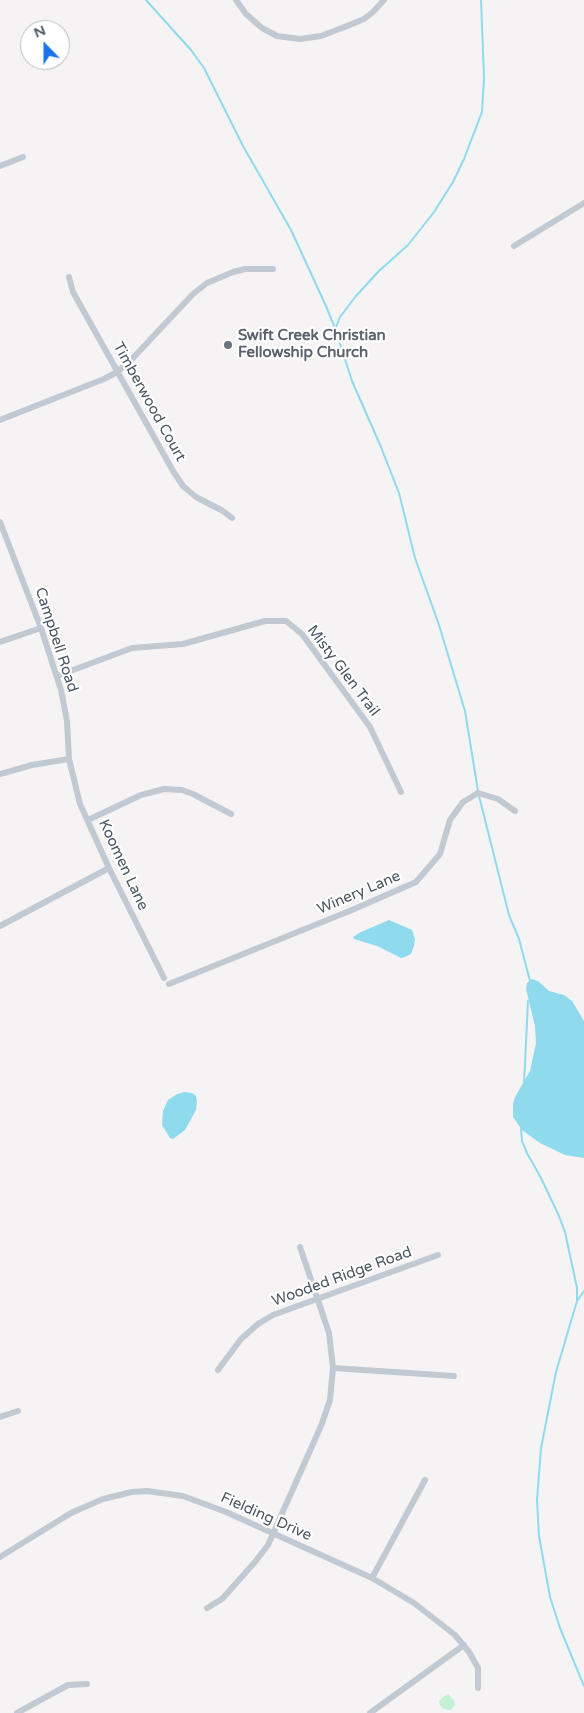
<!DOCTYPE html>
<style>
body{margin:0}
#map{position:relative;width:584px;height:1713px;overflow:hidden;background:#f5f3f3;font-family:"Varela Round",sans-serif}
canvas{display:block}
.north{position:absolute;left:20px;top:20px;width:50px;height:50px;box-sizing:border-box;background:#fff;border:1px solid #b7bbc0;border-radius:50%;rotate:338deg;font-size:14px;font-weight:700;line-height:20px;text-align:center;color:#4a5661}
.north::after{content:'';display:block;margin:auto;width:18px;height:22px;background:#1a73e8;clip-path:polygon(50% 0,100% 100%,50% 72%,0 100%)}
</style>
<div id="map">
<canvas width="584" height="1713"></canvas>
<div class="north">N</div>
</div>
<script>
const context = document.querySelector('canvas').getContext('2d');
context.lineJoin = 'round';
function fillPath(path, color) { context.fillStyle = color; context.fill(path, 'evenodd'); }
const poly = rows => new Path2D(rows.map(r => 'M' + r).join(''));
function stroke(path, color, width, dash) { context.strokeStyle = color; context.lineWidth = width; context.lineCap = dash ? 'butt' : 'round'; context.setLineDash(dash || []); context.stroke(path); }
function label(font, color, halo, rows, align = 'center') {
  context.font = font + ' "Varela Round",sans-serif'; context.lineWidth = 4.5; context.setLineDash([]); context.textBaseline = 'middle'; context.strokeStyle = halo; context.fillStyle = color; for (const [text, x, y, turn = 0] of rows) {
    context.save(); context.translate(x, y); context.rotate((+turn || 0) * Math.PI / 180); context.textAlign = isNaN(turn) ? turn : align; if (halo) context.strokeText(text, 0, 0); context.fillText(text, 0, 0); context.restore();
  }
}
fillPath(poly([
 [448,1694,454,1700,455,1705,451,1710,443,1709,440,1705,439,1701,443,1697]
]), '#c3f1d5');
fillPath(poly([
 [389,920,412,930,415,939,414,946,411,954,405,957,401,958,377,946,354,939,353,937,359,933],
 [532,979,538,981,549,991,564,995,572,1001,584,1021,584,1158,565,1155,540,1143,522,1130,513,1117,513,1104,515,1097,530,1071,536,1043,535,1026,526,989,527,983],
 [185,1092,192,1093,196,1096,197,1102,196,1110,185,1130,173,1139,170,1138,162,1125,163,1111,168,1100,177,1094]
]), '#90daee');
stroke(poly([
 [146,0,191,50,204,68,243,146,291,230,326,306,335,328,352,381,381,447,399,493,415,558,439,625,465,711,478,791],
 [336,327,340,317,356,296,379,271,408,245,434,212,453,182,464,159,482,112,484,78,481,0],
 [479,796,509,915,519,939,530,981],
 [524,1084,528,1001],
 [521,1128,522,1141,527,1153,541,1178,559,1216,565,1232,577,1288,577,1301,556,1372,541,1448,537,1500,539,1536,550,1597,560,1628,584,1686],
 [577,1301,584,1291]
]), '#90daee', 2);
stroke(poly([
 [236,0,246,14,262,28,277,36,300,39,321,36,347,26,364,19,373,12,384,0],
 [0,166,23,157],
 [514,246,584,203],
 [69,277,73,292,173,471,183,486,196,497,223,511,232,518],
 [0,420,104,379,117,372,132,359,193,294,207,283,233,272,245,269,273,269],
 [0,522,41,628,61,690,67,721,69,759,80,804,109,868,164,978],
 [0,642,41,628],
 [57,676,132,648,183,644,265,621,286,621,302,634,370,727,401,792],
 [0,774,32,765,69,759],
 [88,820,141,795,164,789,182,790,193,794,231,814],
 [0,926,109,868],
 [169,984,352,910,416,882,440,854,450,820,463,802,478,793,498,799,515,811],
 [333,1368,454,1376],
 [218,1370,241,1339,258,1324,273,1315,438,1255],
 [0,1417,18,1411],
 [0,1557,71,1513,103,1499,132,1492,147,1491,183,1496,226,1512,372,1578,414,1603,455,1635,469,1652,478,1668,478,1688],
 [372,1578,425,1480],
 [207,1608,222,1599,255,1562,268,1545,321,1426,330,1400,333,1368,329,1333,300,1247],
 [17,1713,68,1685,87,1684],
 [370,1713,464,1645]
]), '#c1cad2', 6);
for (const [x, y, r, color] of [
 [228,345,5,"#6b7280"]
]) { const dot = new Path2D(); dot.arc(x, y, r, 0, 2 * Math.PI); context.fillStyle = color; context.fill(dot); stroke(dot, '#fff', 2); }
label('bold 15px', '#5b616d', '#fff', [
 ["Swift Creek Christian",238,336],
 ["Fellowship Church",238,353]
], 'left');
label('15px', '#4a5661', '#fff', [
 ["Timberwood Court",149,402,61],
 ["Campbell Road",56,640,72],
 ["Misty Glen Trail",343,671,53],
 ["Koomen Lane",123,865,65],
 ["Winery Lane",359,893,-23],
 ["Wooded Ridge Road",342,1277,-20],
 ["Fielding Drive",266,1517,24]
]);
</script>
